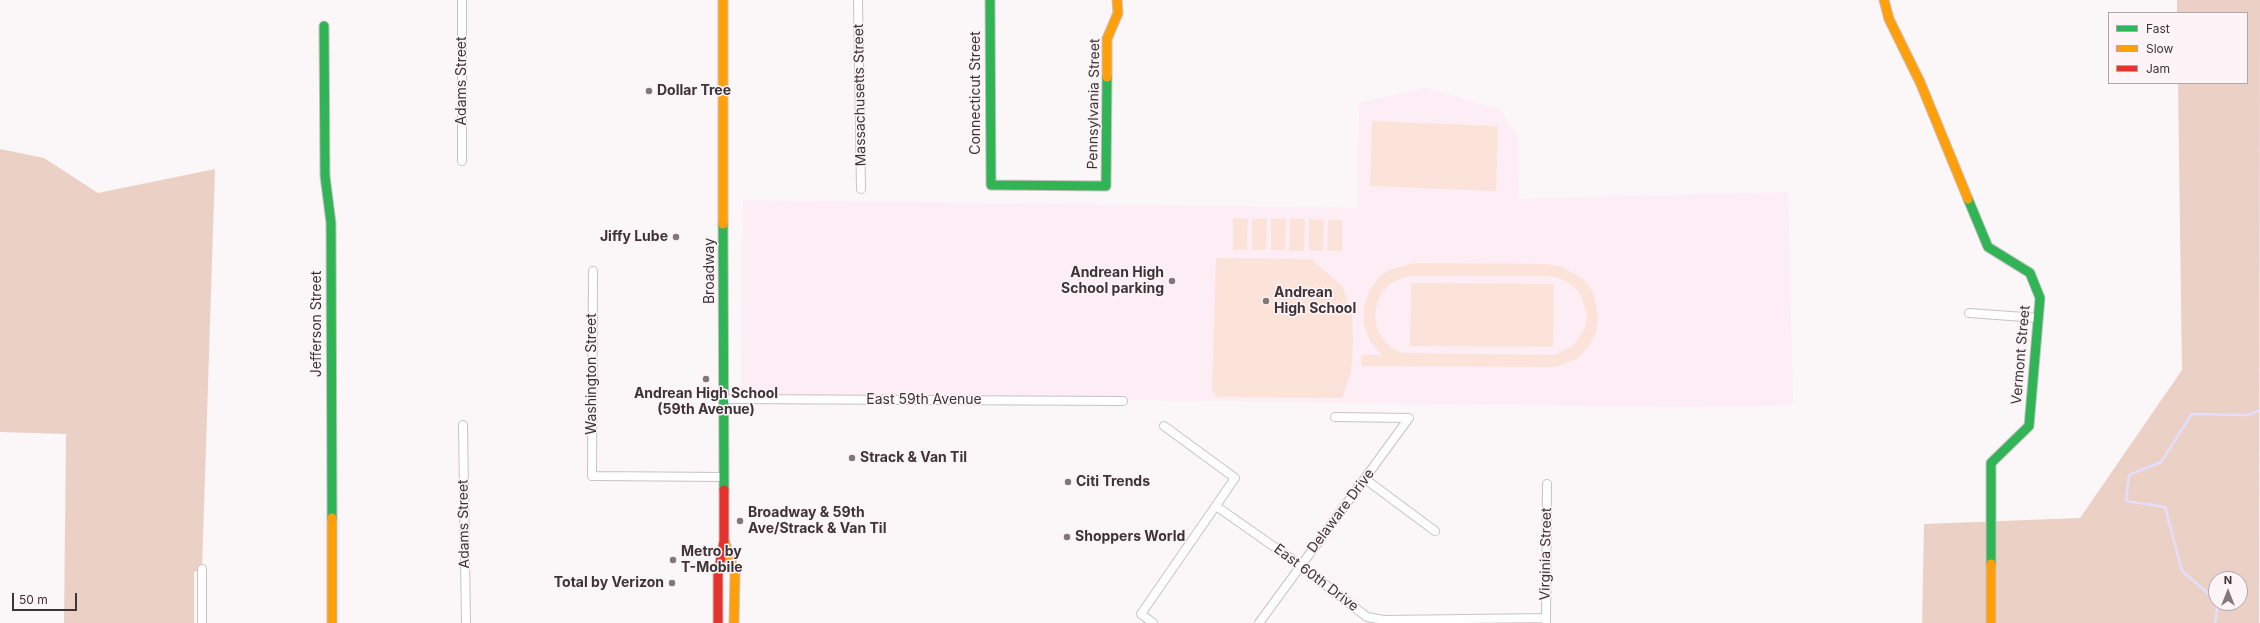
<!DOCTYPE html>
<style>
body{margin:0}
#map{position:relative;width:2260px;height:623px;overflow:hidden;background:#fbf6f8;font-family:Inter,sans-serif}
canvas{display:block}
.legend{position:absolute;left:2108px;top:12px;width:140px;height:72px;box-sizing:border-box;background:#fdf4f8;border:1px solid #b0a7ab;margin:0;padding:5px 7px;list-style:none;font-size:12px;color:#3d3438}
.legend li{display:flex;align-items:center;gap:8px;height:20px}
.legend b{width:20px;border:1px solid #b0a7ab}
.north{position:absolute;left:2208px;top:571px;width:40px;height:40px;box-sizing:border-box;background:#fdf4f8;border:1px solid #b0a7ab;border-radius:50%;rotate:0deg;font-size:11px;font-weight:700;line-height:16px;text-align:center;color:#3d3438}
.north::after{content:'';display:block;margin:auto;width:14px;height:18px;background:#80787b;clip-path:polygon(50% 0,100% 100%,50% 72%,0 100%)}
.scale{position:absolute;left:12px;top:593px;width:65px;height:18px;box-sizing:border-box;border:2px solid #3d3438;border-top:0;padding-left:5px;font-size:12px;line-height:14px;white-space:nowrap;color:#3d3438;-webkit-text-stroke:3px #fdf4f8;paint-order:stroke}
</style>
<div id="map">
<canvas width="2260" height="623"></canvas>
<ul class="legend">
<li><b style="height:5px;background:#30b455"></b>Fast</li>
<li><b style="height:5px;background:#ff9f0a"></b>Slow</li>
<li><b style="height:5px;background:#e5322d"></b>Jam</li>
</ul>
<div class="north">N</div>
<div class="scale">50 m</div>
</div>
<script>
const context = document.querySelector('canvas').getContext('2d');
context.lineJoin = 'round';
function fillPath(path, color) { context.fillStyle = color; context.fill(path, 'evenodd'); }
const poly = rows => new Path2D(rows.map(r => 'M' + r).join(''));
function stroke(path, color, width, dash) { context.strokeStyle = color; context.lineWidth = width; context.lineCap = dash ? 'butt' : 'round'; context.setLineDash(dash || []); context.stroke(path); }
function label(font, color, halo, rows, align = 'center') {
  context.font = font + ' Inter,sans-serif'; context.lineWidth = 3; context.setLineDash([]); context.textBaseline = 'middle'; context.strokeStyle = halo; context.fillStyle = color; for (const [text, x, y, turn = 0] of rows) {
    context.save(); context.translate(x, y); context.rotate((+turn || 0) * Math.PI / 180); context.textAlign = isNaN(turn) ? turn : align; if (halo) context.strokeText(text, 0, 0); context.fillText(text, 0, 0); context.restore();
  }
}
fillPath(poly([
 [1425,88,1500,110,1518,137,1519,199,1788,192,1793,405,1687,407,741,395,743,200,1358,208,1359,103]
]), '#fdedf4');
fillPath(poly([
 [1372,121,1498,126,1496,191,1370,186],
 [1233,218,1248,219,1247,250,1233,250],
 [1252,219,1267,219,1266,250,1252,250],
 [1271,219,1286,219,1285,250,1271,250],
 [1290,219,1305,219,1304,251,1289,251],
 [1309,219,1324,220,1323,251,1309,251],
 [1328,220,1342,220,1342,251,1327,251],
 [1216,258,1311,259,1342,286,1352,312,1353,343,1351,372,1342,398,1218,397,1212,391],
 [1414,263,1546,264,1562,267,1583,279,1593,292,1598,315,1596,332,1589,346,1578,358,1555,367,1362,366,1361,355,1382,355,1370,341,1364,324,1364,306,1370,289,1381,275,1389,270],
 [1408,276,1546,276,1560,278,1572,285,1581,295,1587,315,1585,329,1573,346,1554,355,1403,353,1392,348,1383,339,1377,328,1375,316,1377,303,1382,292,1391,283],
 [1411,283,1554,284,1553,347,1410,346]
]), '#fce3da');
fillPath(poly([
 [2177,0,2260,0,2259,623,1922,623,1924,524,2080,518,2182,370,2178,83,2247,83,2247,13,2177,13],
 [2216,579,2240,579,2240,603,2216,603],
 [0,149,44,158,98,193,215,169,202,569,194,572,194,623,64,623,66,434,0,432]
]), '#ebd0c6');
stroke(poly([
 [2216,600,2182,571,2165,507,2126,501,2129,475,2161,462,2192,414,2249,415,2260,410],
 [2215,623,2218,603]
]), '#e4ddfc', 2.5);
const street = poly([
 [462,0,462,161],
 [858,0,861,189],
 [593,271,592,476,724,477],
 [1969,313,2038,318],
 [724,399,1123,401],
 [1335,417,1409,418],
 [463,425,466,623],
 [1365,479,1435,531],
 [1216,506,1300,565,1367,617,1384,620,1546,618],
 [202,569,202,623],
 [1546,622,1547,484],
 [1153,623,1141,614,1235,478,1164,426],
 [1259,623,1409,418]
]);
const fast = poly([
 [990,0,991,185,1106,186,1107,77],
 [324,26,325,176,331,223,332,518],
 [1968,199,1988,247,2030,273,2040,298,2029,426,1991,463,1991,564],
 [723,224,724,490]
]);
const slow = poly([
 [723,0,723,224],
 [1884,0,1889,19,1920,82,1968,199],
 [1107,77,1107,39,1118,13,1117,0],
 [332,518,332,623],
 [725,543,735,574,734,623],
 [1991,564,1991,623]
]);
const jam = poly([
 [718,623,718,574,724,541,724,490]
]);
stroke(street, '#c9c2c5', 10);
stroke(fast, '#c9c2c5', 11);
stroke(slow, '#c9c2c5', 11);
stroke(jam, '#c9c2c5', 11);
stroke(street, '#fefefe', 8);
stroke(fast, '#30b455', 9);
stroke(slow, '#ff9f0a', 9);
stroke(jam, '#e5322d', 9);
for (const [x, y, r, color] of [
 [649,91,4,"#80787b"],
 [676,237,4,"#80787b"],
 [1172,281,4,"#80787b"],
 [1266,301,4,"#80787b"],
 [706,379,4,"#80787b"],
 [852,458,4,"#80787b"],
 [1068,482,4,"#80787b"],
 [740,521,4,"#80787b"],
 [1067,537,4,"#80787b"],
 [673,560,4,"#80787b"],
 [672,583,4,"#80787b"]
]) { const dot = new Path2D(); dot.arc(x, y, r, 0, 2 * Math.PI); context.fillStyle = color; context.fill(dot); stroke(dot, '#fdf4f8', 1.5); }
label('14px', '#3d3438', '#fdf4f8', [
 ["Adams Street",462,81,-90],
 ["Connecticut Street",976,93,-90],
 ["Massachusetts Street",860,95,-91],
 ["Pennsylvania Street",1094,104,-89],
 ["Broadway",710,271,-90],
 ["Jefferson Street",317,324,-90],
 ["Vermont Street",2021,355,-85],
 ["Washington Street",592,374,-90],
 ["East 59th Avenue",924,400],
 ["Delaware Drive",1341,511,-53],
 ["Adams Street",464,524,-91],
 ["Virginia Street",1546,554,-89],
 ["East 60th Drive",1316,578,37]
]);
label('bold 14px', '#3d3438', '#fdf4f8', [
 ["Dollar Tree",657,91],
 ["Jiffy Lube",668,237,"right"],
 ["Andrean High",1164,273,"right"],
 ["School parking",1164,289,"right"],
 ["Andrean",1274,293],
 ["High School",1274,309],
 ["Andrean High School",706,394,"center"],
 ["(59th Avenue)",706,410,"center"],
 ["Strack & Van Til",860,458],
 ["Citi Trends",1076,482],
 ["Broadway & 59th",748,513],
 ["Ave/Strack & Van Til",748,529],
 ["Shoppers World",1075,537],
 ["Metro by",681,552],
 ["T-Mobile",681,568],
 ["Total by Verizon",664,583,"right"]
], 'left');
</script>
